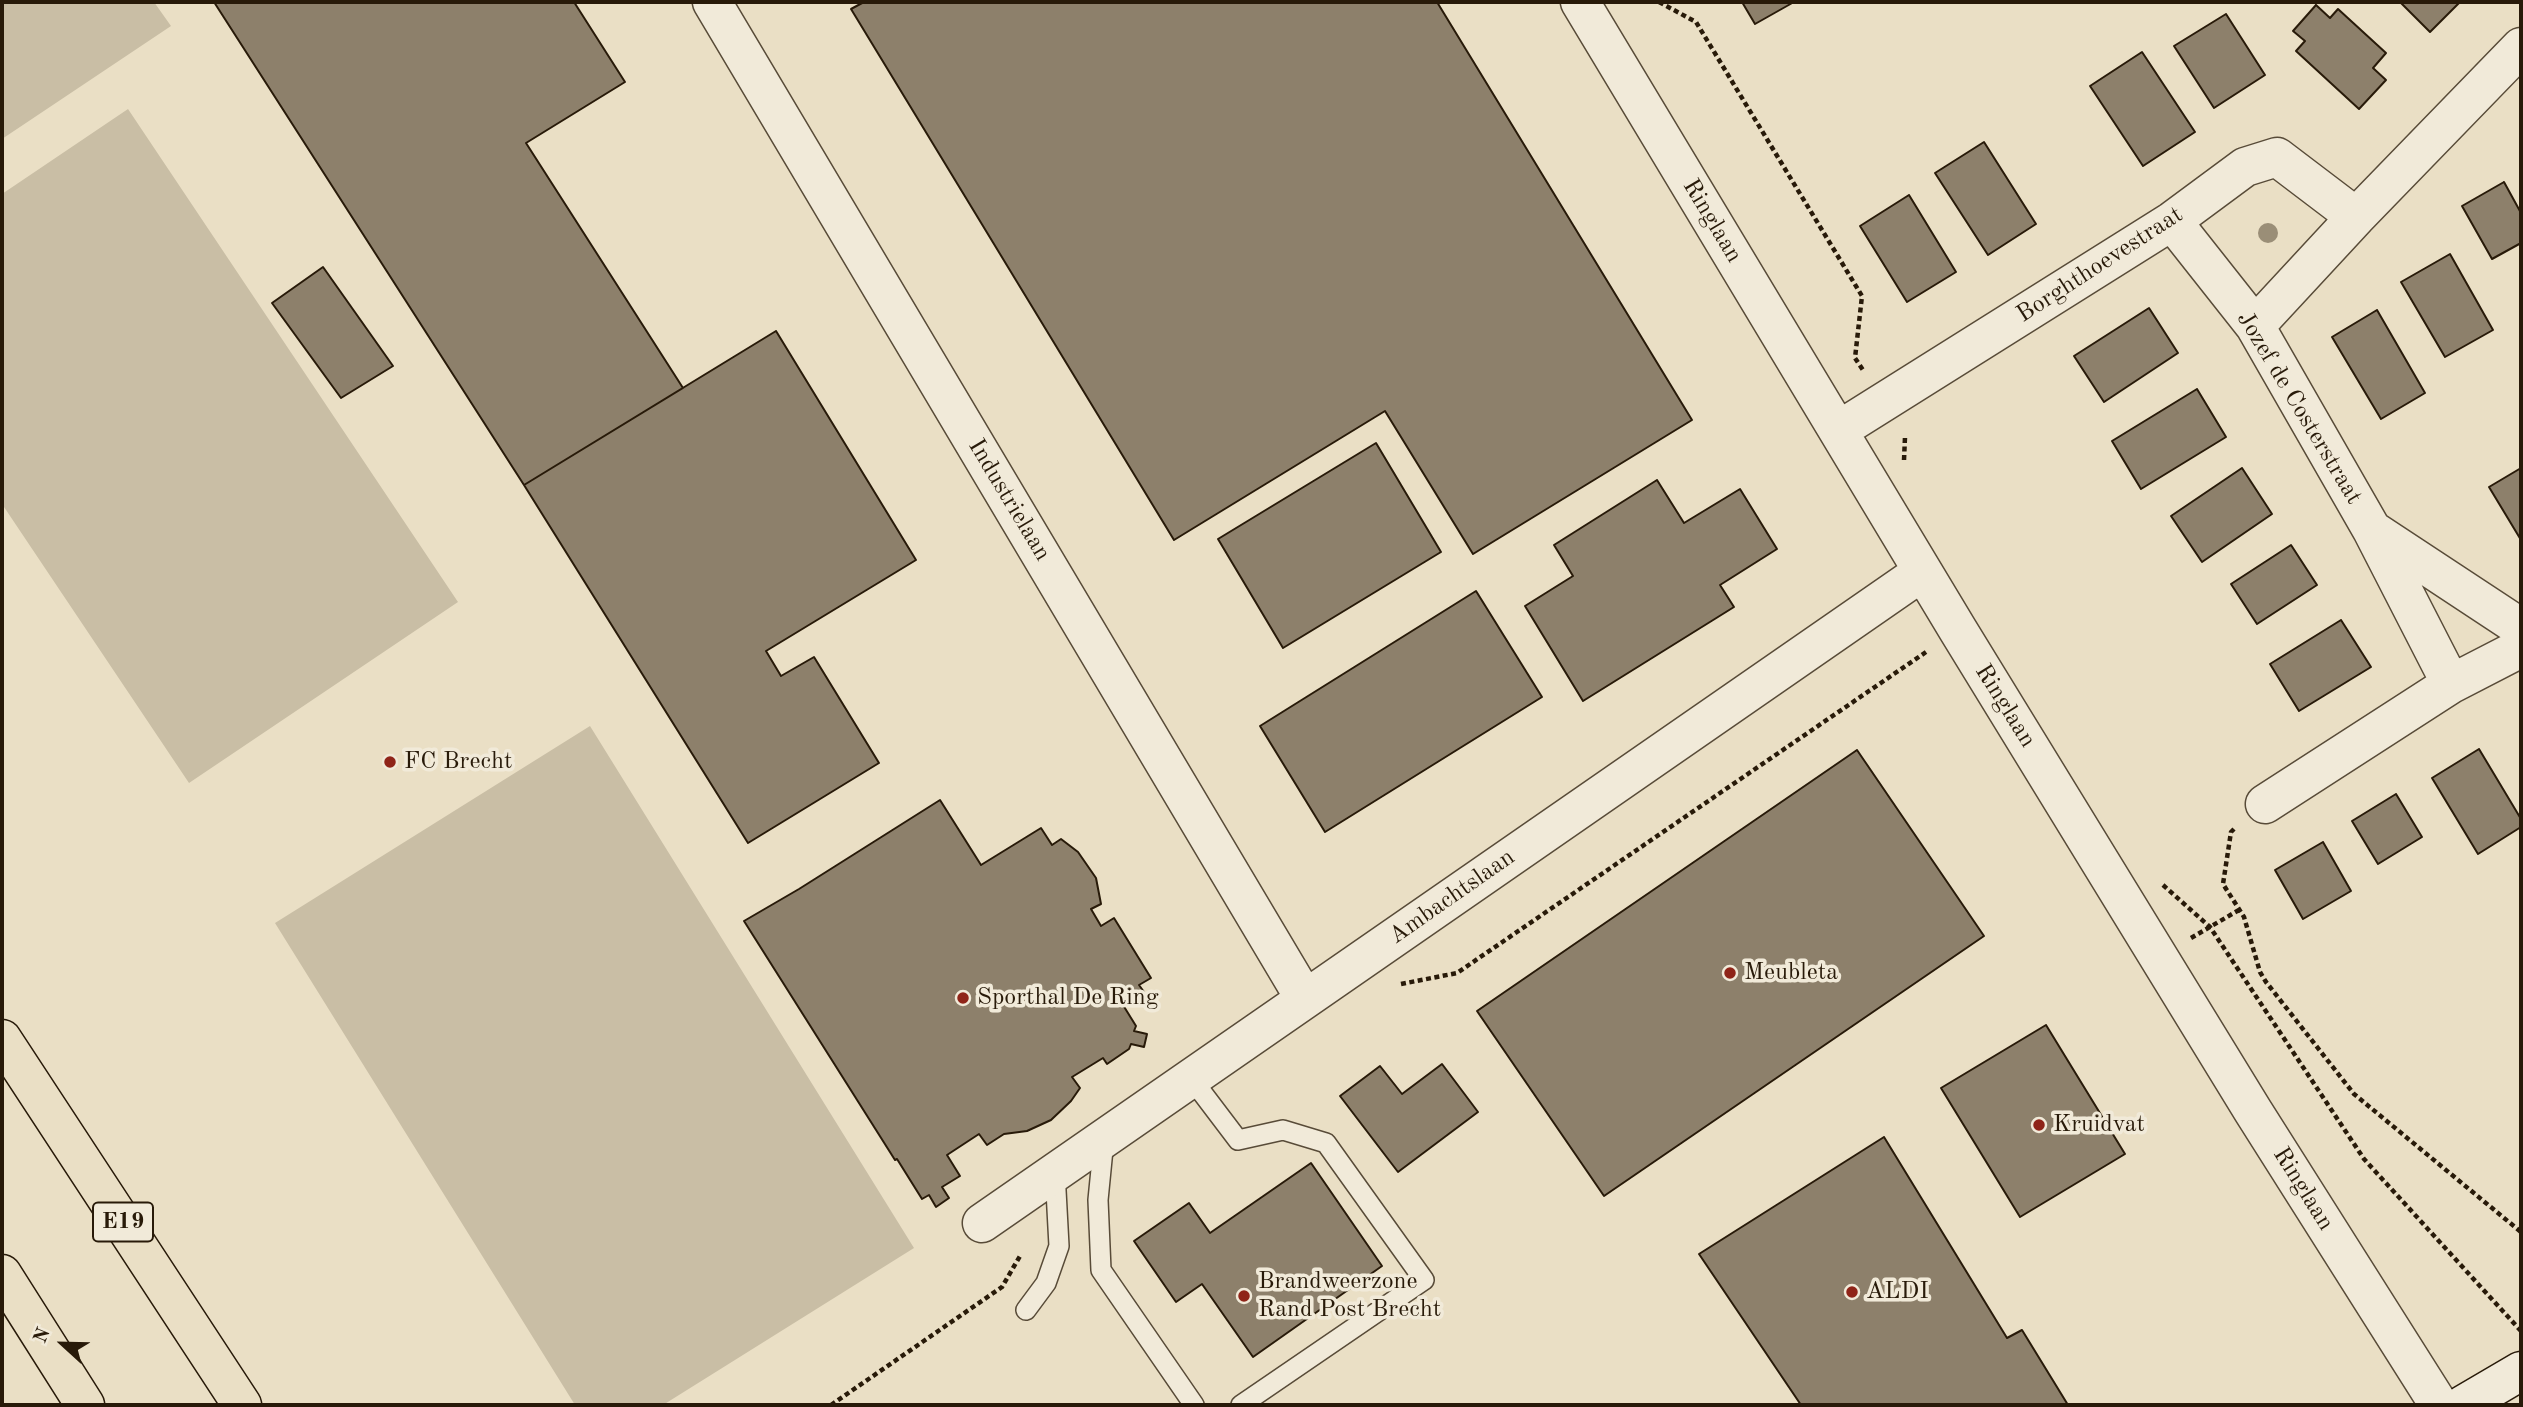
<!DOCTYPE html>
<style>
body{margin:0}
#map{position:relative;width:2523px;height:1407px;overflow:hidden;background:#eadfc5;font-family:"Old Standard TT",serif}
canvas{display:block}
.frame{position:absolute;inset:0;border:4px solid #281a09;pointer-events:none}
.north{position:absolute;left:28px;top:1309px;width:70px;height:70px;-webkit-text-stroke:5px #f1ead9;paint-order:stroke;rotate:292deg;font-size:19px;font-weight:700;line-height:28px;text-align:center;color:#281a09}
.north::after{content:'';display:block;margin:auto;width:24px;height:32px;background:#281a09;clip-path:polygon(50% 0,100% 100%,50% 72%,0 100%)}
</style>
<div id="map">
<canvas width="2523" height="1407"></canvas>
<div class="frame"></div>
<div class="north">N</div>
</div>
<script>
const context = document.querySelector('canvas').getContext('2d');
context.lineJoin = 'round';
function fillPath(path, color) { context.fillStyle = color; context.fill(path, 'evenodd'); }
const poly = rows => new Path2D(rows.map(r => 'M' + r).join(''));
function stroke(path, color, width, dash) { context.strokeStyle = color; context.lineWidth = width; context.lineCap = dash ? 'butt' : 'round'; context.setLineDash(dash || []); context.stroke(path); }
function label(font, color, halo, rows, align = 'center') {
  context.font = font + ' "Old Standard TT",serif'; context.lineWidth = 7; context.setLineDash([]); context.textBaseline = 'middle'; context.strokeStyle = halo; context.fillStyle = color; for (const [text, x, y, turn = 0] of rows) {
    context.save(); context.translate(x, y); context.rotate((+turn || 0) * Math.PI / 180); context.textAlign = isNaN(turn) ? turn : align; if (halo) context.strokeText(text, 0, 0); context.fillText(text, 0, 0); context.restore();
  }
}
fillPath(poly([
 [2,2,154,2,171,26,2,139],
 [128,109,458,602,189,783,2,504,2,194],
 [590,726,914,1248,663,1405,575,1405,275,923]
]), '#c9bea5');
const building = poly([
 [214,2,574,2,625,82,526,143,683,388,524,485,214,2],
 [864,2,1437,2,1692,420,1473,554,1385,411,1174,540,851,9,864,2],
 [1742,2,1794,2,1755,24,1742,2],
 [2400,2,2460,2,2430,32,2400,2],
 [2316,5,2330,18,2338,9,2386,53,2373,68,2386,80,2359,109,2296,51,2305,41,2293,31,2316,5],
 [2226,14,2265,75,2214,108,2174,46,2226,14],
 [2142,52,2195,132,2143,166,2090,86,2142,52],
 [1984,142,2036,224,1988,255,1935,173,1984,142],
 [2504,182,2521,213,2521,243,2492,259,2462,206,2504,182],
 [1909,195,1956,272,1907,302,1860,226,1909,195],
 [2450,254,2493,330,2445,357,2401,282,2450,254],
 [323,267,393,366,341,398,272,303,323,267],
 [2149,308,2178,353,2104,402,2074,356,2149,308],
 [2377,310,2425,393,2381,419,2332,337,2377,310],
 [776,331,916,560,766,651,781,676,814,657,879,763,748,843,524,485,776,331],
 [2197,389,2226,437,2141,489,2112,441,2197,389],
 [1376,443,1441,552,1283,648,1218,539,1376,443],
 [2242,468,2272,514,2202,562,2171,516,2242,468],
 [2521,468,2521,540,2489,487,2521,468],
 [1657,480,1684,523,1740,489,1777,549,1720,585,1734,607,1583,701,1525,606,1573,576,1554,545,1657,480],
 [2291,545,2317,585,2257,624,2231,584,2291,545],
 [1476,591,1542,697,1325,832,1260,726,1476,591],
 [2341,620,2371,667,2299,711,2270,664,2341,620],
 [2479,749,2521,819,2521,827,2478,854,2432,778,2479,749],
 [1857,750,1984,936,1604,1196,1477,1011,1857,750],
 [2396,794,2422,837,2378,864,2352,821,2396,794],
 [940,800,981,865,1041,828,1052,845,1061,839,1078,852,1096,878,1101,904,1091,909,1101,926,1114,918,1151,978,1139,985,1144,992,1123,1005,1136,1026,1134,1031,1147,1034,1144,1047,1131,1044,1129,1049,1107,1064,1103,1058,1072,1077,1080,1088,1071,1101,1051,1120,1027,1131,1004,1134,987,1145,979,1134,947,1155,960,1176,942,1187,949,1198,936,1207,929,1195,922,1199,897,1159,895,1160,744,921,799,889,940,800],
 [2323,842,2351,891,2303,919,2275,870,2323,842],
 [2046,1025,2125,1154,2020,1217,1941,1088,2046,1025],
 [1442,1064,1478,1112,1398,1172,1340,1096,1380,1066,1402,1094,1442,1064],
 [1884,1137,2007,1338,2022,1330,2068,1405,1801,1405,1699,1254,1884,1137],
 [1311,1163,1382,1266,1253,1357,1202,1284,1176,1302,1134,1241,1189,1203,1210,1233,1311,1163]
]);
fillPath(building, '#8d806b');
stroke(building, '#281a09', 2);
const service = poly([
 [1191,1078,1238,1140,1283,1130,1326,1143,1424,1280,1241,1405],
 [1104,1139,1098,1200,1101,1270,1194,1405],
 [1026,1310,1046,1283,1059,1246,1055,1172]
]);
const minor = poly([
 [712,2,1305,999],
 [1580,2,1958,630,2253,1111,2439,1405],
 [2172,221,2255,326,2372,530,2451,684],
 [2255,326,2356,217,2521,47],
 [1839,430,2172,221,2245,167,2277,157,2356,217],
 [2374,531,2521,628],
 [2265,804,2451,684,2521,648],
 [982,1223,1922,572]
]);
const secondary = poly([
 [2463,1405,2521,1371]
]);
const motorway = poly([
 [2,1039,242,1405],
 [2,1274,85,1405]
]);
stroke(service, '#584b38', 22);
stroke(minor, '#584b38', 41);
stroke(secondary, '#281a09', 41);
stroke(motorway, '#281a09', 41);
stroke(poly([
 [1659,2,1696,22,1862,296,1855,358,1863,370],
 [1904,460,1905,437],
 [2234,829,2231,832,2223,884,2244,917,2260,972,2266,982,2354,1094,2521,1232],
 [2163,885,2210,927,2364,1159,2521,1331],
 [2191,938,2239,910],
 [1401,984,1457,973,1926,652],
 [831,1405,1002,1287,1020,1256]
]), '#281a09', 4.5, [5, 3.5]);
stroke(service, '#f1ead9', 19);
stroke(minor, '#f1ead9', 38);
stroke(secondary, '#f1ead9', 38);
stroke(motorway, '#eadfc5', 38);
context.fillStyle = '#9a8e77';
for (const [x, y] of [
 [2268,233]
]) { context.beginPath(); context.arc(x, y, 10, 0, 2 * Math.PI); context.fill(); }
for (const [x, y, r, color] of [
 [390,762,7,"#8f2418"],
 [1730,973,7,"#8f2418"],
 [963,998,7,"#8f2418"],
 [2039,1125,7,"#8f2418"],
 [1852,1292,7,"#8f2418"],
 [1244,1296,7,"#8f2418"]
]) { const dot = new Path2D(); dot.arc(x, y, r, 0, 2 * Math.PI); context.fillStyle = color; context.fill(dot); stroke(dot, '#f1ead9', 2.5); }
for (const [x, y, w] of [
 [123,1222,60]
]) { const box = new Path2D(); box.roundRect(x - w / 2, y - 19.5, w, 39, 5); context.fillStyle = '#f1ead9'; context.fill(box); stroke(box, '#281a09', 2); }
label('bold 23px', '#281a09', null, [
 ["E19",123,1222]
]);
label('24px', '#281a09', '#f1ead9', [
 ["Ringlaan",1712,221,59],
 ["Borghthoevestraat",2100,265,-33],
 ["Jozef de Costerstraat",2299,408,59],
 ["Industrielaan",1009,500,59],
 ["Ringlaan",2005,706,58],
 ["Ambachtslaan",1452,897,-35],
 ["Ringlaan",2303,1189,58]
]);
label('24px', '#281a09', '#f1ead9', [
 ["FC Brecht",404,762],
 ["Meubleta",1744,973],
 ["Sporthal De Ring",977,998],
 ["Kruidvat",2053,1125],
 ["Brandweerzone",1258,1282],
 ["Rand Post Brecht",1258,1310],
 ["ALDI",1866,1292]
], 'left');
</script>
